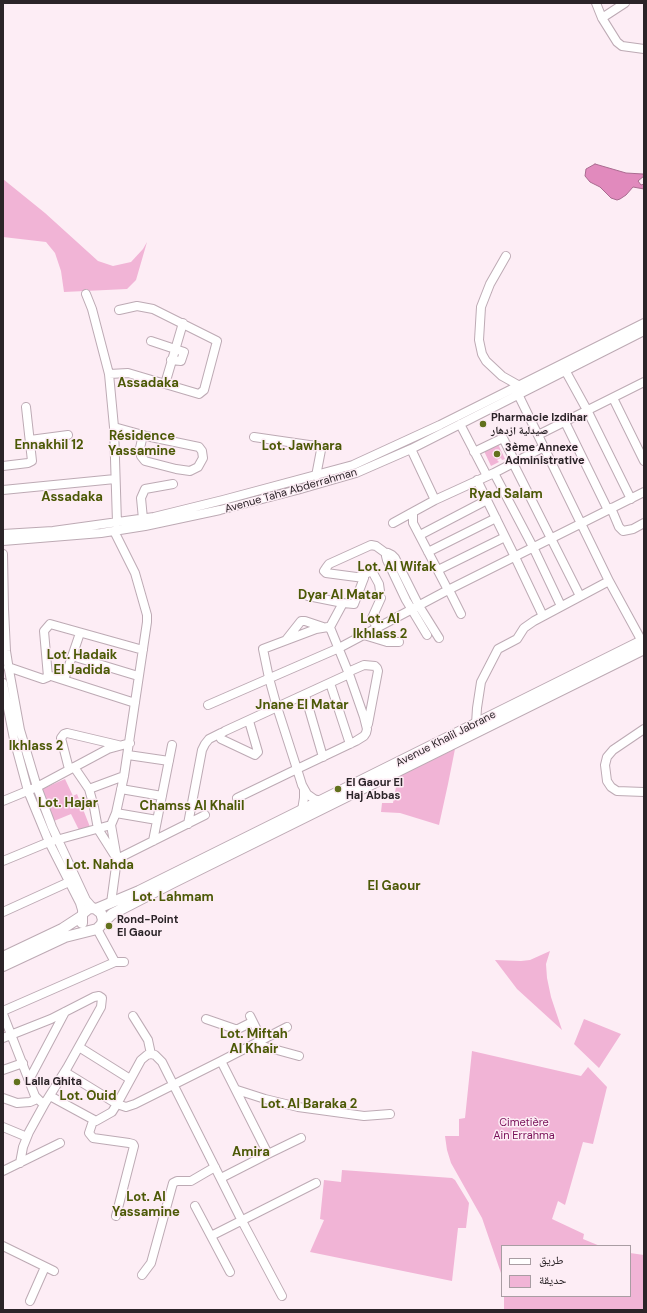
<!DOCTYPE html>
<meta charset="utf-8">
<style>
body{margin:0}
#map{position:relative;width:647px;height:1313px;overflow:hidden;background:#fdedf5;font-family:"DM Sans","Noto Naskh Arabic",sans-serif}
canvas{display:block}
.frame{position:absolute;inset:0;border:4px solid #2b2428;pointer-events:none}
.legend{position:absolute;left:501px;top:1245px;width:130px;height:52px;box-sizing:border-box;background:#fdedf5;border:1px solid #a99da3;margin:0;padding:5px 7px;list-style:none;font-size:12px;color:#2b2428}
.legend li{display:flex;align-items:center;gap:8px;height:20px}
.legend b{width:20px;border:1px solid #a99da3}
</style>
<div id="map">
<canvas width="647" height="1313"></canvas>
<div class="frame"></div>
<ul class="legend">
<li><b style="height:5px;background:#fff"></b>طريق</li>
<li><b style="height:11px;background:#f1b4d6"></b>حديقة</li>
</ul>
</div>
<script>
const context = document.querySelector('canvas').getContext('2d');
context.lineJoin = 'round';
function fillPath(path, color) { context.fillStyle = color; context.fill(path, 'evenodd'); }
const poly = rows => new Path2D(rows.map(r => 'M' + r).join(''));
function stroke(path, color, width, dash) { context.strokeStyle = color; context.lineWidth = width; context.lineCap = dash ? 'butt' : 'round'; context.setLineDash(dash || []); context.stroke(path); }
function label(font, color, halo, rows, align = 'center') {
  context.font = font + ' "DM Sans","Noto Naskh Arabic",sans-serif'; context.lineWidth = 3; context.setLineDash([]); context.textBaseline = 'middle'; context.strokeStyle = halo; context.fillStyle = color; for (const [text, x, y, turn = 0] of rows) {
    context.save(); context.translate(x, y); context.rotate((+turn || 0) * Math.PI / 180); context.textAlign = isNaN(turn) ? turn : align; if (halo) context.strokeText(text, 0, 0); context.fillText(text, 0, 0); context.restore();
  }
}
fillPath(poly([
 [3,179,45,213,98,261,113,266,131,262,143,249,147,242,136,280,127,289,64,292,61,271,55,253,46,242,3,237],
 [498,444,505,459,502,460,501,458,497,460,499,462,491,466,484,451],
 [455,749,448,784,439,825,400,813,381,812,382,803,393,803,398,776],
 [65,779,73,796,77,794,90,827,80,832,71,814,54,821,42,789],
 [550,951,546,964,547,978,551,997,562,1030,517,989,495,960,521,961,530,960],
 [584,1019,621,1034,599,1068,574,1044],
 [472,1051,581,1076,588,1067,607,1087,593,1144,583,1142,565,1205,558,1201,552,1219,584,1234,583,1239,600,1246,502,1246,502,1276,482,1218,451,1163,447,1150,445,1136,459,1136,459,1119,465,1118],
 [342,1170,452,1178,455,1180,469,1203,466,1228,458,1228,452,1281,310,1252,324,1220,320,1219,324,1180,341,1182],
 [630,1253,644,1255,644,1310,504,1310,504,1296,630,1296]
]), '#f1b4d6');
const water = poly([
 [595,164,626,173,643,174,644,176,638,181,641,185,644,184,644,189,633,187,626,195,620,199,617,200,611,198,600,187,590,182,585,176,586,169,595,164]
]);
fillPath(water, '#e18abd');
stroke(water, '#aa6b90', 1);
const minor = poly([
 [596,3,602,18,617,42,622,46,644,49],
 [602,18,625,3],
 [506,256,490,284,481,307,479,340,482,354,486,361,502,376,518,385],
 [86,294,92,309,109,374,114,427,117,523],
 [151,341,184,352,181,361,171,360],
 [565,370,587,410,631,499],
 [109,374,128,373,199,394,204,390,217,341,153,309,137,306,119,310],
 [165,384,183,323],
 [516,390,609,581],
 [613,398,644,461],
 [565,422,608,510],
 [460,424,487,476],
 [114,427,143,435,146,436,199,447,202,451,203,458,198,467,190,471,176,469,145,461,141,456,140,448,143,435],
 [538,435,644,382],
 [254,437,316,446,320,447,321,450,316,476],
 [30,440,68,435],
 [411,449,435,500],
 [474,452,503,438,515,462],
 [513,463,580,596],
 [3,466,28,463,32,461,26,407],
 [494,473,533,547,561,606],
 [477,480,515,557,543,616],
 [3,490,115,479],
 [611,508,619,527,623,531,633,529,644,523],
 [143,519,141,498,145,489,173,484],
 [393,523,413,512],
 [3,534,53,531,154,517,223,500,353,465,440,425,644,323],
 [420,535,487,500],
 [3,541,101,533,145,526,220,510,297,490,356,473,411,449,644,331],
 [428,552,496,518],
 [3,554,4,609,6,651,9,670,20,730,37,787,52,827,86,900,93,908],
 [438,570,505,537],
 [358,577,372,571,379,584,380,591],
 [448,590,413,523,413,512,435,500,494,473,544,447],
 [449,590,461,614],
 [308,596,343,603],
 [330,627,343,603,354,604,364,578,326,573,324,571,326,568,329,564,371,545,376,546,387,554],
 [377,628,372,618,381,598],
 [364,635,387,642,399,642],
 [427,635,406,600,387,560,386,556,388,553,392,555,395,558,419,606,439,638],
 [286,640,301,621,305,621,323,627],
 [72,656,138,676],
 [8,667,43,679,48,677,44,631,50,624,143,650],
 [348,672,364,665,375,666,377,668,378,671,368,724],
 [48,675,135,703],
 [64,680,80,633],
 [3,683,14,739,28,791,49,842,80,903,83,913],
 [330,683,350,744],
 [305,695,323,757],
 [208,705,339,648,448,590,644,492],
 [249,721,258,752,255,755,221,739,219,735,225,731,349,674],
 [476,724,477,708,481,682,498,649,517,639,524,628,534,621,609,581,644,645],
 [644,729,613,750,607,757,605,765,607,781,611,787,617,791,644,792],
 [128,755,169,761],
 [74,767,89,789,124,776],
 [69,769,61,738,64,734,67,733,118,745],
 [89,789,94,807,98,829,117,859,205,815],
 [121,789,162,796],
 [237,798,297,769,356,741,364,736,366,733,367,729,364,717,349,674,331,630,328,627,316,629,263,649,269,678,277,707,297,769,302,785,307,794,314,799,321,801],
 [3,801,37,787,108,749,130,743],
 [302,810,304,798,304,789],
 [116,813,157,820],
 [188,824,202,750,205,744,209,739,221,733],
 [153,841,172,745],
 [3,861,49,842,111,825],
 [111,903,117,859,111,825,116,813,124,776,147,622,147,615,135,573,114,531],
 [3,912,69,882],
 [115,962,124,962],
 [3,1011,115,962,97,929],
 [3,1014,35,1096,41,1102,45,1103],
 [133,1016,148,1040,151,1054],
 [250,1016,262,1040],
 [206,1019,235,1029,238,1029,252,1022],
 [3,1038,51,1019,94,997,99,996,102,998,101,1007,67,1068,45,1103,29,1132,23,1147,20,1163],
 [255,1044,299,1056],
 [79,1047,130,1079],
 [221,1061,287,1027],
 [3,1070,23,1063],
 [65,1072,117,1104,141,1060,147,1055,151,1054,155,1055,162,1062,168,1074,242,1221,282,1296],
 [29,1080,65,1012],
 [237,1090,265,1099,298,1107,364,1116,390,1114],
 [50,1096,96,1121,112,1112,117,1104,126,1107,135,1104,221,1061,268,1154,221,1178],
 [3,1098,17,1103,30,1102,37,1099],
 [93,1121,89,1133,93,1138,129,1143,133,1144,134,1146,116,1216],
 [3,1127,27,1137],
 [268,1154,301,1138],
 [3,1171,60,1143],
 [195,1206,230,1272],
 [211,1236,316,1183],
 [3,1246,54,1271],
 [142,1275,151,1263,173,1183,177,1181,191,1181,215,1167],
 [30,1301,45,1267]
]);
const major = poly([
 [96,909,139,891,644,640],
 [82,923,82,916,83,913,88,909,92,908,96,909,101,913,103,920,102,923],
 [3,957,62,929,82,916],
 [3,966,65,937,97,929,112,914,172,883,644,649]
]);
stroke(minor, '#bdaab4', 10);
stroke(major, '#bdaab4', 12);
stroke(minor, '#fff', 8);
stroke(major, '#fff', 10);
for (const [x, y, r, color] of [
 [483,424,4,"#62711d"],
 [497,454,4,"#62711d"],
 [338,789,4,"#62711d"],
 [109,926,4,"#62711d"],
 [17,1082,4,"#62711d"]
]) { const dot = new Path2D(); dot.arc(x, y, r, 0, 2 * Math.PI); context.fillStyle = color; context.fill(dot); stroke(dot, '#fdedf5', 1.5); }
label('bold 11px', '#2b2428', '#fdedf5', [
 ["Pharmacie Izdihar",491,418],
 ["صيدلية ازدهار",491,431],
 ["3ème Annexe",505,448],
 ["Administrative",505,461],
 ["El Gaour El",346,783],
 ["Haj Abbas",346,796],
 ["Rond-Point",117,920],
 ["El Gaour",117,933],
 ["Lalla Ghita",25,1082]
], 'left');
label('11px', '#2b2428', '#fdedf5', [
 ["Avenue Taha Abderrahman",291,491,-16],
 ["Avenue Khalil Jabrane",446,739,-27]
]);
label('11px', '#780f58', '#fdedf5', [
 ["Cimetière",524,1123],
 ["Ain Errahma",524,1136]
]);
label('bold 13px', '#4c5906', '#fdedf5', [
 ["Assadaka",148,384],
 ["Résidence",142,437],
 ["Yassamine",142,452],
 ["Ennakhil 12",49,446],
 ["Lot. Jawhara",302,447],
 ["Ryad Salam",506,495],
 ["Assadaka",72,498],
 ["Lot. Al Wifak",397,568],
 ["Dyar Al Matar",341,596],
 ["Lot. Al",380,620],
 ["Ikhlass 2",380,635],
 ["Lot. Hadaik",82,656],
 ["El Jadida",82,671],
 ["Jnane El Matar",302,706],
 ["Ikhlass 2",36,747],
 ["Lot. Hajar",68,804],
 ["Chamss Al Khalil",192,807],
 ["Lot. Nahda",100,866],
 ["El Gaour",394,887],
 ["Lot. Lahmam",173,898],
 ["Lot. Miftah",254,1035],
 ["Al Khair",254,1050],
 ["Lot. Ouid",88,1097],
 ["Lot. Al Baraka 2",309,1105],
 ["Amira",251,1153],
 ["Lot. Al",146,1198],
 ["Yassamine",146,1213]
]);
</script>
